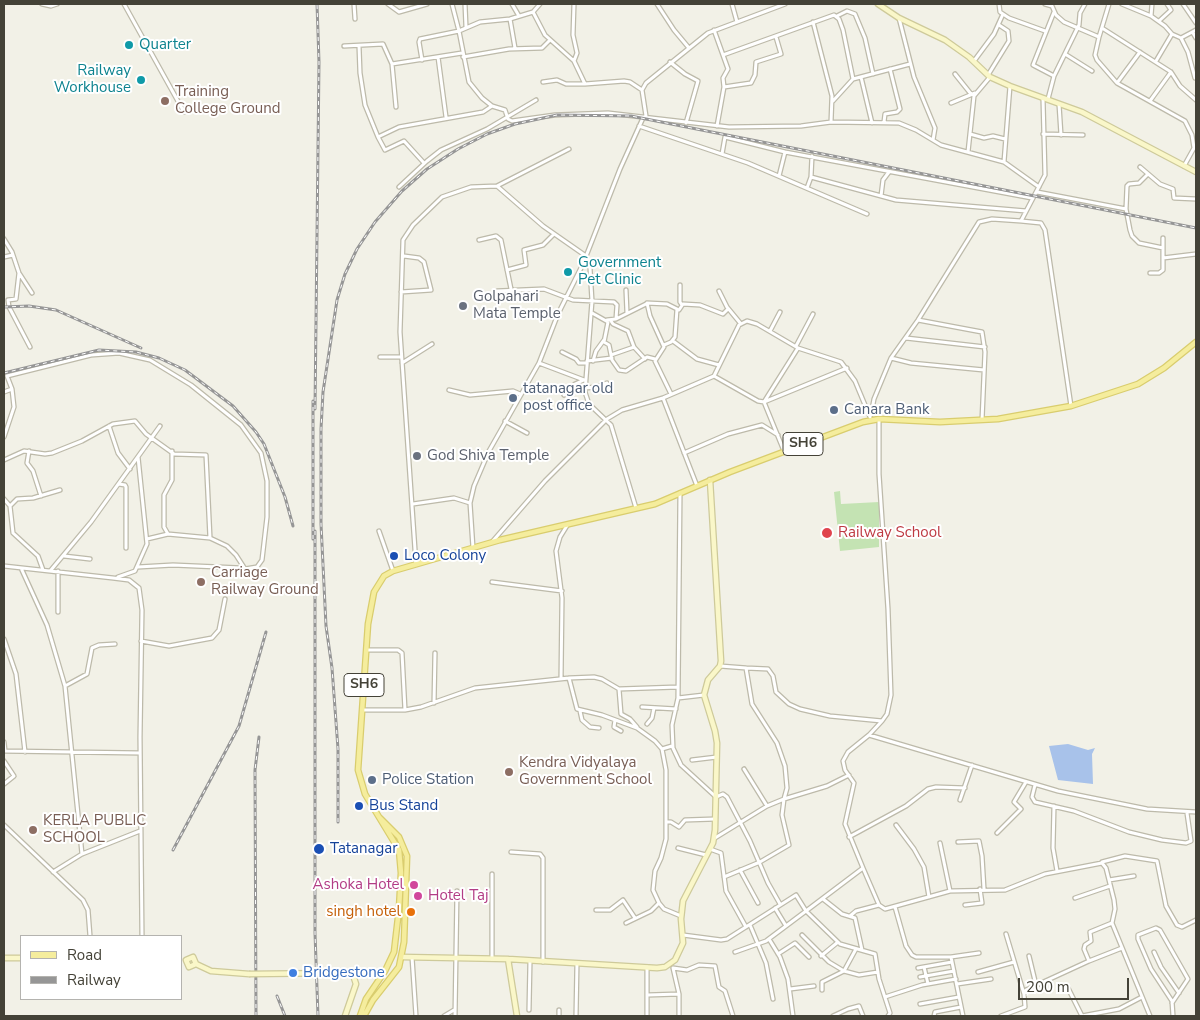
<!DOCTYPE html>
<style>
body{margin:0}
#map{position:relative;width:1200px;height:1020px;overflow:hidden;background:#f2f1e7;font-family:"Nunito Sans",sans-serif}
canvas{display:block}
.frame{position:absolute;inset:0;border:5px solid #444237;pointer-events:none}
.legend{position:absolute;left:20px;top:935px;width:162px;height:65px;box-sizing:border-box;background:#fff;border:1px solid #b4b3af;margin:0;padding:6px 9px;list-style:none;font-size:15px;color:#444237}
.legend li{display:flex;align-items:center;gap:10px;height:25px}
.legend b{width:25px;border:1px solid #b4b3af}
.scale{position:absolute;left:1018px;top:978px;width:111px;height:22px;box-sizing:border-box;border:2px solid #444237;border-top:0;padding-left:6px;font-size:15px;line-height:18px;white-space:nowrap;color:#444237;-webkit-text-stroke:4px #fff;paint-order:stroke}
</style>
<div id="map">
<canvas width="1200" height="1020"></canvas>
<div class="frame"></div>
<ul class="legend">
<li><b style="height:6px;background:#f5ed9d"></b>Road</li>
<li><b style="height:6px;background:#969696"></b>Railway</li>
</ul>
<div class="scale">200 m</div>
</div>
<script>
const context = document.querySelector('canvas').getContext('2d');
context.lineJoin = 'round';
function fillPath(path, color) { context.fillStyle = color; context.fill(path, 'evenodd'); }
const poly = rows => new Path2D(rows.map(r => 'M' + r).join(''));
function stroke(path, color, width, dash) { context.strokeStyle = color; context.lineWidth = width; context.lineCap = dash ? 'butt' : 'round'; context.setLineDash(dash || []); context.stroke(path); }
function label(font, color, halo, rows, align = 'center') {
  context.font = font + ' "Nunito Sans",sans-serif'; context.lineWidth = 4; context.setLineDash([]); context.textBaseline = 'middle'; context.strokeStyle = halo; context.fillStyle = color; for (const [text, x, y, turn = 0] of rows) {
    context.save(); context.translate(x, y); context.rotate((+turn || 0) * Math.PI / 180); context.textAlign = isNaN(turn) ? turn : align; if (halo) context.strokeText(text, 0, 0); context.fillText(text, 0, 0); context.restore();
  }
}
fillPath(poly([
 [840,491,841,504,879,502,879,547,840,551,834,492]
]), '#c4e3b3');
fillPath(poly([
 [1068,744,1088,750,1095,748,1092,754,1093,784,1058,780,1049,746]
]), '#a8c2ea');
const street = poly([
 [42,4,51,6,57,4],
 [124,4,184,112],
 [354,4,355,19],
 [388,4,399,12,427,4],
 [452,4,459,31,480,22,510,19,533,12,545,35,574,61,585,84,624,81,630,82,642,90],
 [465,4,466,27],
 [512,4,519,16],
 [657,4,674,30,689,48],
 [732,4,737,22],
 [999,4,1000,12,1009,18,1045,31],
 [1045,4,1052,6,1056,15,1064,22,1099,37,1095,55,1097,60,1117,83,1185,121,1192,135,1194,148,1184,166],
 [1122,4,1151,16,1165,26,1172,34,1156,61],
 [1183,4,1196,23],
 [533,12,540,4],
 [1054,12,1033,65,1054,76],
 [837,16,847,11,855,14,865,38,873,74],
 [1151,16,1152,4],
 [899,18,914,77,935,128,933,140],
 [510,19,515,48],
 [1159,21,1171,10,1167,4],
 [813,22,832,96,831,122],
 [1102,28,1171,72,1150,101],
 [714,30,728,69,723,78,724,87,717,126],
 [1193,33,1196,38],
 [1172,34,1181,38,1196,30],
 [1099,37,1109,4],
 [1181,38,1188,52,1195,78],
 [344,46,383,44,392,64,462,53],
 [359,46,360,73,365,105,378,137,399,127,483,112,492,106],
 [1065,54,1092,71],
 [723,55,834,15,839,19,843,30,853,79],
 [438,57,446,117],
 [463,57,509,49,542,48,550,40],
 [422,60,419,42,420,39,459,31,469,82,482,98,492,106,505,110,508,119,512,121,555,115,608,113,729,127,801,126,831,122,899,123,916,130,941,145,1004,162,1039,187],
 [574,61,577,53,573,35,574,4],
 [974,61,994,34,1003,14],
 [670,62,685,74,698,81,686,123],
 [392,64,396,107],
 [1171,72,1180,86,1196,100],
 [955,74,971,94],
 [988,75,1009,41,1008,31,999,25],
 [861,77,872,123],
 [543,82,557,80,566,84,585,84],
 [1117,83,1140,52],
 [724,87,751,83,755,75,756,62,781,54,776,37],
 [1048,99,1054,76,1079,25,1080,13,1085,4],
 [833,101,853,79,910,64],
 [951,103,975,93],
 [1059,104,1061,135],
 [884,122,885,114,897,112,900,109,890,69],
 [639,126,748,163,867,214],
 [970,134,984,138,993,136,1005,139],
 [1043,134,1083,135],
 [378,137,385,150,404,141,424,163],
 [968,152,974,96,990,77],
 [722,154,725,137,785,152,1032,198],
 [1004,162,1010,86],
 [1140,167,1160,184,1173,189,1174,198,1196,199],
 [1148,174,1139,183,1129,184,1127,186,1126,209,1130,230,1132,236,1139,243,1163,248],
 [779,176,785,152],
 [811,177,896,200,1026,211],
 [497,186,543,226,586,256],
 [399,187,427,161,441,150,487,129,536,100],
 [807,188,811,177,812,156],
 [1037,192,1126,209],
 [881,196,883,180,889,172],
 [1021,221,1041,223,1045,230,1071,406],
 [4,239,12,252,19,273,32,293],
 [479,240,496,236,501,240,511,289],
 [4,257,13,255],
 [1163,258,1196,254],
 [584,261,590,268,592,301,585,392,589,404,611,425,636,508],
 [507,270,526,265,524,250,543,245,554,234],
 [19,273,16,299,8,300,9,307,30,347],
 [1150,273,1159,273,1163,270,1163,238],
 [680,285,680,302,682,305],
 [626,290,627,313],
 [497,291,544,289,573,300,614,302,617,305,616,319],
 [719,291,727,307,741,324],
 [401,292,431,290,424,262,419,258,404,256],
 [592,313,608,322,604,342,609,345,612,360,619,370,626,371,647,357,655,359],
 [607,320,616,319,646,304],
 [918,320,982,332,985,352,982,420],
 [611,321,613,324,628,331,634,347],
 [770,331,780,312],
 [906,338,985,347],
 [673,341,697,359,719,365],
 [664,345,671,342,675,337,677,309],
 [796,346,813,314],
 [562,352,576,359,579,363,587,363],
 [611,355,634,347,645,359],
 [380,357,401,357],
 [891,358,911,363,984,370],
 [587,361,612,358],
 [593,361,596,351,604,340],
 [402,363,432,344],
 [539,363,584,380],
 [714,376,758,401,764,402,847,368],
 [585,388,597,387,607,383],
 [449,390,470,395,513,391,520,394],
 [4,392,12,389],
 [671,394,655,361,664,347,650,316,647,303,667,304,679,310,683,304,700,305,723,314,728,309],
 [564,395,575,384,584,380],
 [663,398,697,486],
 [871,415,874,399,891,358,918,320,979,222,992,219,1021,221,1045,175,1043,99],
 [879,419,879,474,888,609,891,695,887,714,882,721],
 [505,421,527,433],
 [109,426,118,453,130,469],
 [4,437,14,407,12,389,7,376,91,355,119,353,150,360,191,385,241,425,261,453,267,481,267,517,262,560,257,567,245,569,236,555,227,546,210,538,168,534,147,539],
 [29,451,27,463,33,471,41,496],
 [784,451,764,402,798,348],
 [684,453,728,434,762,425,778,435],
 [4,460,24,451,45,454,52,453,82,441,113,424,135,421,146,434,174,454,206,455,210,538],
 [119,484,125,485,126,487,126,548],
 [680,493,678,698,672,725,673,748,681,765,716,797,723,794,727,797,750,841,768,883,780,904],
 [4,499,10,506,13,533,38,556,43,570],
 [413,504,454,498,470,503],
 [11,505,17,499,33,498,60,490],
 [379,531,393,571],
 [168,534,164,527,164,495,172,480,172,451],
 [492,542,545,481,607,419,622,410,663,398,714,376,739,325,747,321,757,324,798,348,841,362,855,381,870,417],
 [473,548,470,503,474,486,489,451,539,363,558,314,583,264,620,169,643,118,646,116,642,90,646,83,708,33,785,4],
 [64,556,90,559],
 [416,564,400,332,403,240,413,225,442,197,471,187,497,186,569,149],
 [4,566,113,578,129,580,139,588,142,610,140,737,142,936],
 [138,567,173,565,241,568],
 [21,568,47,625,65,686,82,854],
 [51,570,91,522,160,426],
 [58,571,58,612],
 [118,577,135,571,147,544,138,457],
 [492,582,562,591],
 [4,639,16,674,25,752],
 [141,641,169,646,212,638,219,630,225,599],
 [366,650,398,650,402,653,405,710],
 [746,668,768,669,773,676,776,692,789,704,800,709,830,716,882,721,869,735],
 [569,678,577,709,602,715,637,728,655,741,662,749,666,770,666,839,661,858,655,871,653,890,659,903,664,909,681,916],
 [561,679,562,598,556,551,560,537,568,524],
 [65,686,87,674,92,648,99,645,115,644],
 [619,689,621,714,630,719,637,727],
 [678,698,704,695],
 [434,703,435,653],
 [642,707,676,709],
 [362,710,405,710,421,707,475,688,569,678,594,677,602,679,619,689,678,687],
 [580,711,582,720,590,727,599,728],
 [615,720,614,727,621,731],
 [647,724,652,718,654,708],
 [4,742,5,751],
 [662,749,672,746],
 [4,751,140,753],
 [692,760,717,757],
 [4,761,14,776,4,784],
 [744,769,767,806],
 [1035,785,1032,797,1035,802,1074,811,1129,832,1162,840,1186,843,1191,841,1187,813],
 [960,800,972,765],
 [1054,806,1053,848,1057,871],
 [666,822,671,822,679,827,685,820,715,819],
 [4,825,83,900,88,910,90,936],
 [896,825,914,849,924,867,929,897],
 [997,833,1021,809,1014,802,1026,782],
 [849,837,906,806,928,789,936,787,965,788],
 [715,838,767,806,784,799,787,788,785,766,777,743,752,704,746,668,720,666],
 [958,842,979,841,982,856,984,889],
 [940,843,950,891],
 [678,848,706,855],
 [710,849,721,853,726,891,746,927],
 [511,852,540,854,543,858,543,962],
 [1102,862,1125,856,1157,861,1166,906,1177,925,1182,927,1196,920],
 [863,868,879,905,885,909,950,891,1005,890,1045,874,1102,863,1106,868,1114,900,1115,909,1112,923,1150,1016],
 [740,870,758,903],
 [53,872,82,854,140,831],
 [724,877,760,862,789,845,782,815,784,799,827,786,849,775],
 [1109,880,1134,876],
 [1075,898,1110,886],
 [823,899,842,914,855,918,862,950],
 [965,905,982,903,980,889],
 [895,907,906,946,912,955,916,957,951,957,963,1016],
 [775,908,786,926],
 [596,910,610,910,623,900,635,918],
 [850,916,856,911,879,905],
 [626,923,651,911,659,903],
 [1112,923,1090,932,1091,941,1085,945,1084,949,1089,961,1122,948],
 [750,925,766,963,773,999],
 [1006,934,1024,994],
 [683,935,721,940,727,939,796,895,806,911,863,868,845,824,854,783,845,770,843,761,848,752,869,735,1058,791,1147,809,1196,812],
 [802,935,829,962,844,971,859,975,878,972],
 [769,939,780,957,788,979,793,1016],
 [735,952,766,941,806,911,840,944,875,954,879,979,890,1013,888,1016],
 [1154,952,1161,967,1179,993],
 [778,954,795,943,809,957],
 [821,956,838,942],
 [1029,956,1036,985],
 [412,957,416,1016],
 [951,957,979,953],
 [492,959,492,874],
 [647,967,647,1016],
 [924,967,928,984],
 [673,968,687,970,699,965,715,966,719,987,725,991,733,1016],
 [673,968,679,994,679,1016],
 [918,968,952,962],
 [978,972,1014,962],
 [920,977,954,971],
 [957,984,991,979],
 [1068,988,1082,1016],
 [790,989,814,986],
 [822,990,822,982,844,971,856,949],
 [648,995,679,994],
 [885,997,922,985,956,979],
 [1172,1003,1188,979,1160,930,1156,928,1138,935,1138,939,1151,969,1172,1001,1173,1016],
 [920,1004,959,997],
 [529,1010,530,961],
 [559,1010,559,1016],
 [444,1016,454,1010],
 [455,1016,457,891],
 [576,1016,577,963],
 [833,1016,848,1009,859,1006,863,1016],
 [934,1016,935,1012,961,1007],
 [1001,1016,1025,1007,1024,994,1026,990,1089,961],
 [1082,1016,1119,1009,1142,997]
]);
const secondary = poly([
 [878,4,899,18,945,40,969,57,990,77,1010,86,1082,112,1196,172],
 [402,957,508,959,657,968,665,967,675,960,683,943,681,919,683,901,713,843,715,830,717,743,715,731,704,695,708,680,720,666,721,661,710,480],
 [4,958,21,958],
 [508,959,517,1016],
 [196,964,189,967,186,960,193,957,196,964,211,971,249,974],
 [339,973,353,975,356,984,345,1016]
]);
const primary = poly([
 [360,1016,366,999,385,971,394,952,399,909,401,873,399,850,365,794,358,770,368,624,374,592,384,576,393,571,500,540,655,504,730,472,863,422,879,419,940,422,998,419,1071,406,1138,384,1164,368,1196,342],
 [364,1016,373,1000,399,967,404,942,407,856,399,837,380,818]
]);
stroke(street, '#bdbaaa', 5.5);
stroke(secondary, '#ceca9a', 7);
stroke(primary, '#d9cd6e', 7);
stroke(street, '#fff', 3);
stroke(secondary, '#faf7c9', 4.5);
stroke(primary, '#f5ed9d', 4.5);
const rail = poly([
 [4,307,29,306,56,310,141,348],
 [4,373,99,350,136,352,159,358,185,370,233,406,256,432,264,444,285,497,293,526],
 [315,409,319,62,317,4],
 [315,531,315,933,318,1016],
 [313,539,313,401],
 [338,822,338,749,332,668,326,626,321,524,321,429,323,392,337,300,345,274,357,249,375,222,402,191,427,169,458,149,487,134,515,124,557,115,631,116,1196,228],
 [173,850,239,726,266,632],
 [277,996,285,1016],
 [256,1016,255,770,259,737]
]);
stroke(rail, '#969696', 3);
stroke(rail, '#fff', 1, [4]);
const secondaryBridge = poly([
 [249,974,339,973]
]);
stroke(secondaryBridge, '#ceca9a', 7, []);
stroke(secondaryBridge, '#faf7c9', 4.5);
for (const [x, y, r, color] of [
 [129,45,5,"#0f9aa8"],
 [141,80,5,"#0f9aa8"],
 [165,101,5,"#8d6e63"],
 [568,272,5,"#0f9aa8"],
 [463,306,5,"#6b7280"],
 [513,398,5,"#5c6f8a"],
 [834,410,5,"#5c6f8a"],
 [417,456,5,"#6b7280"],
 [827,533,6,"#e0444e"],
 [394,556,5,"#1a4fb4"],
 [201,582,5,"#8d6e63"],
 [509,772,5,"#8d6e63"],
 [372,780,5,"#5c6f8a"],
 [359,806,5,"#1a4fb4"],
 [33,830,5,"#8d6e63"],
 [319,849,6,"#1a4fb4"],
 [414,885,5,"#d1479c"],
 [418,896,5,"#d1479c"],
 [411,912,5,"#e8710a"],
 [293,973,5,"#3f7fe0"]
]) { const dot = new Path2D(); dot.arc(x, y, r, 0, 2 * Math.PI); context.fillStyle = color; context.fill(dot); stroke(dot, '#fff', 2); }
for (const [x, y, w] of [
 [803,444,40],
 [364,685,40]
]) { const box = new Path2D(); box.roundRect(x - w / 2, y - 11.5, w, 23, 4); context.fillStyle = '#fff'; context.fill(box); stroke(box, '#444237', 1); }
label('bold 14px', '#444237', null, [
 ["SH6",803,444],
 ["SH6",364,685]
]);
label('15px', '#0d838f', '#fff', [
 ["Quarter",139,45],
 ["Railway",131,71,"right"],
 ["Workhouse",131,88,"right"],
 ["Government",578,263],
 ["Pet Clinic",578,280]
], 'left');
label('15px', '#785e54', '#fff', [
 ["Training",175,92],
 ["College Ground",175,109],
 ["Carriage",211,573],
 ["Railway Ground",211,590],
 ["Kendra Vidyalaya",519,763],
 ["Government School",519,780],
 ["KERLA PUBLIC",43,821],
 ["SCHOOL",43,838]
], 'left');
label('15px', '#5b616d', '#fff', [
 ["Golpahari",473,297],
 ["Mata Temple",473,314],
 ["God Shiva Temple",427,456]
], 'left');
label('15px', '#4e5e75', '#fff', [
 ["tatanagar old",523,389],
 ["post office",523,406],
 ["Canara Bank",844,410],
 ["Police Station",382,780]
], 'left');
label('15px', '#be3a42', '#fff', [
 ["Railway School",838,533]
], 'left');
label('15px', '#164399', '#fff', [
 ["Loco Colony",404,556],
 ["Bus Stand",369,806],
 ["Tatanagar",330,849]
], 'left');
label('15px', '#b23c85', '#fff', [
 ["Ashoka Hotel",404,885],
 ["Hotel Taj",428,896,"left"]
], 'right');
label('15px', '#c56008', '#fff', [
 ["singh hotel",401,912]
], 'right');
label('15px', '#366cbe', '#fff', [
 ["Bridgestone",303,973]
], 'left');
</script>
